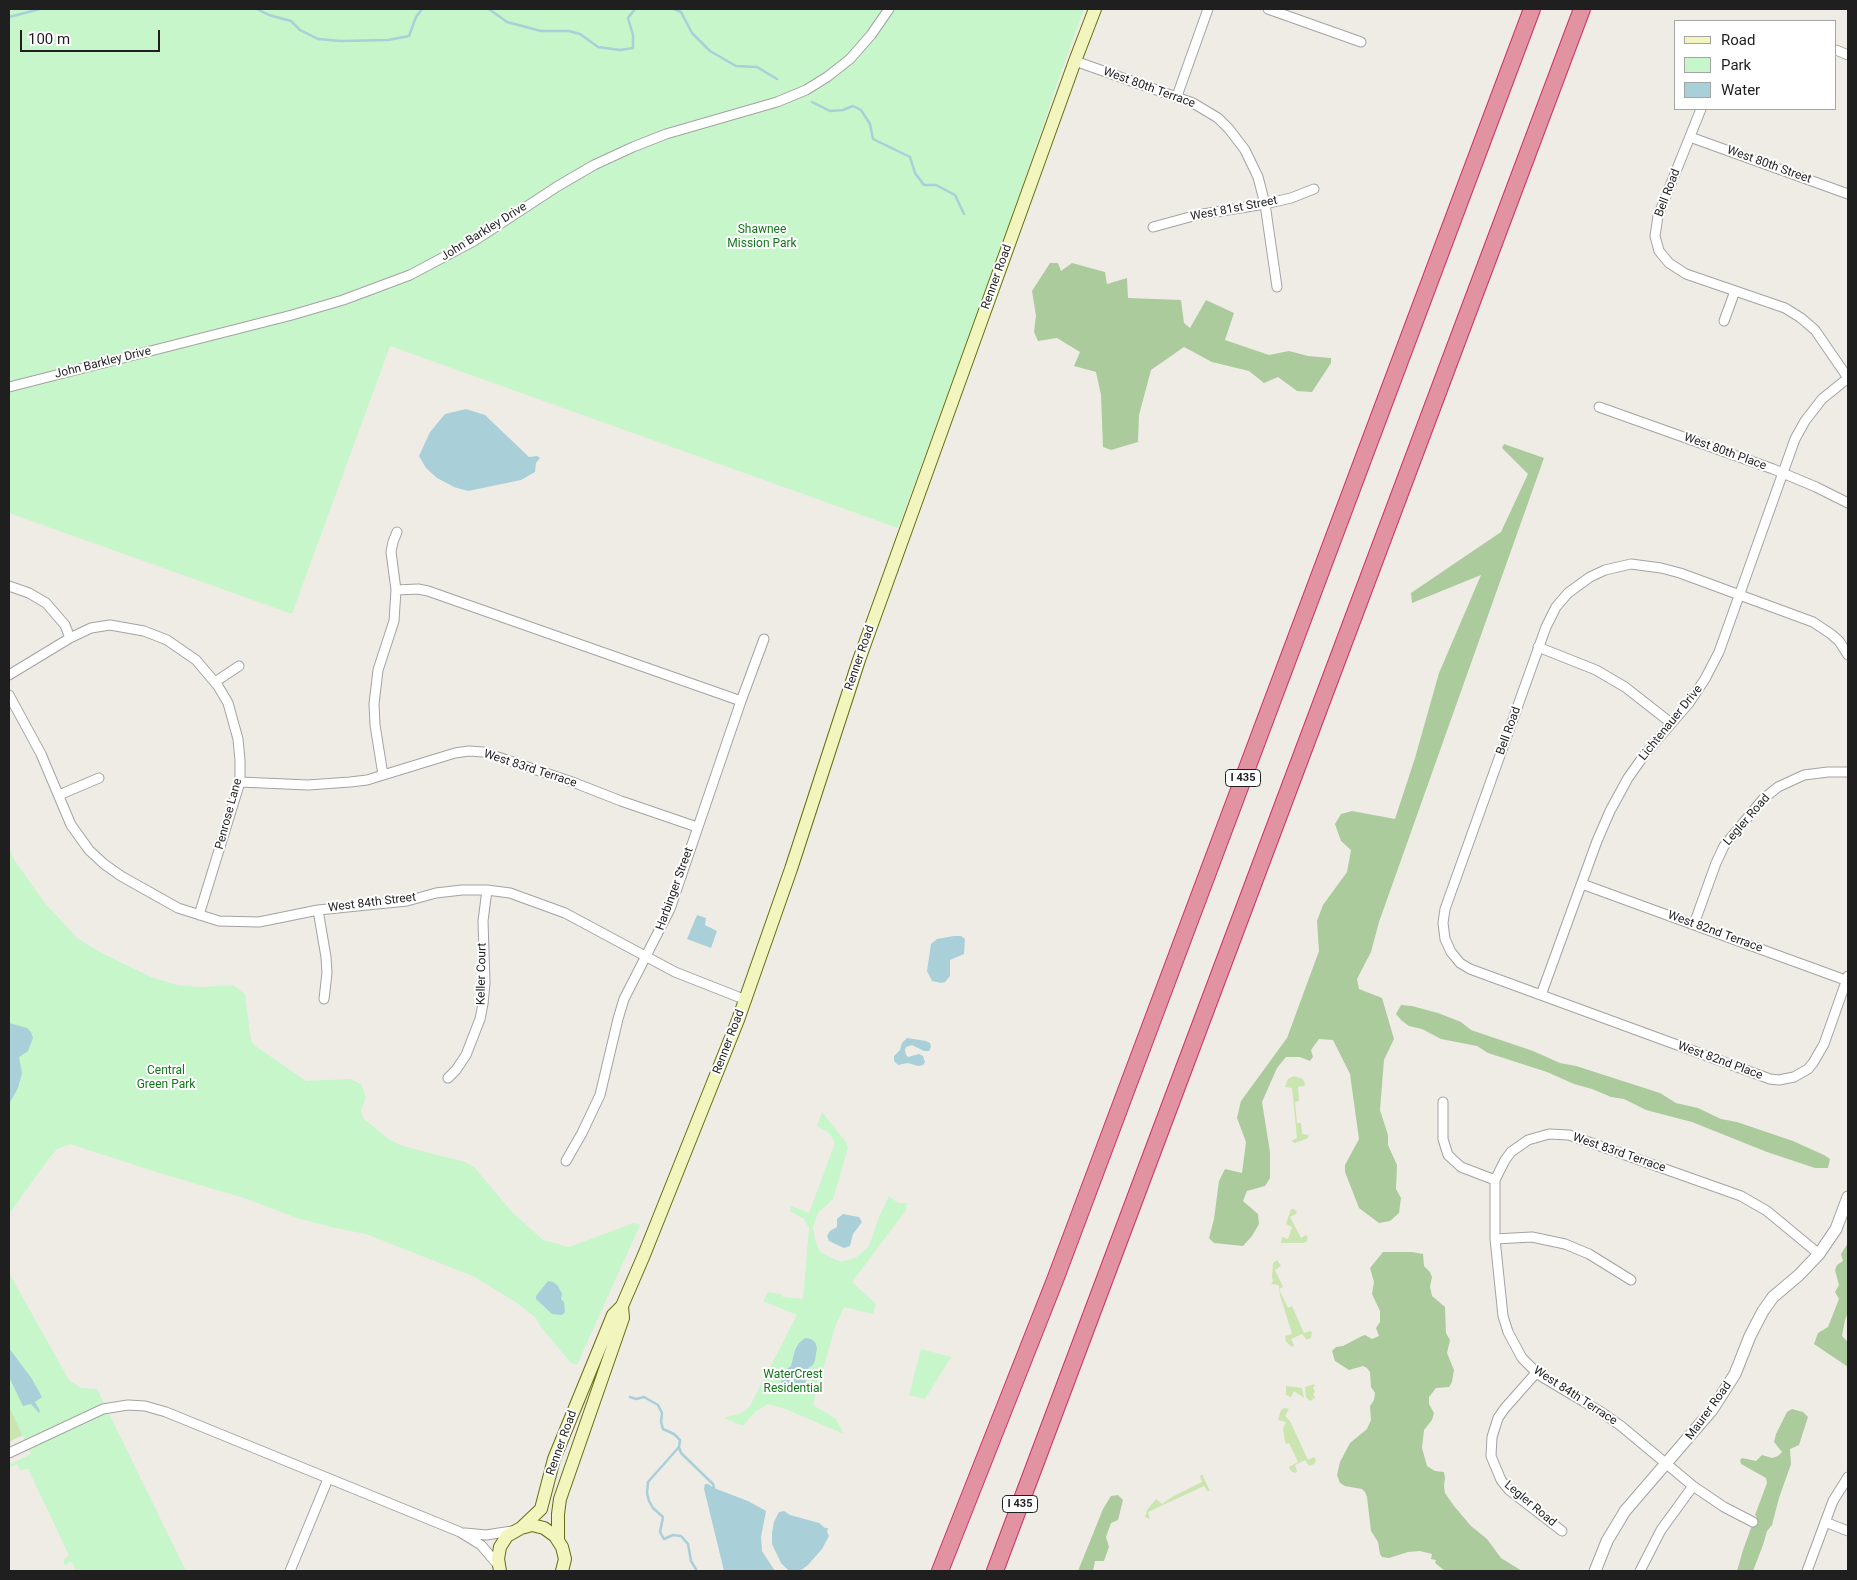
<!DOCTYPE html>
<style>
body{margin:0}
#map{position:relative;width:1857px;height:1580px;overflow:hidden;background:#efece6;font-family:Roboto,sans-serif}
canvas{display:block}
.frame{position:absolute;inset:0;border:10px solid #1f1f1f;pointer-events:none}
.legend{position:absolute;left:1674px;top:20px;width:162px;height:90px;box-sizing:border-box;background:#fff;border:1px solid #a5a5a5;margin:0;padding:6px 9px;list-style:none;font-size:15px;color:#1f1f1f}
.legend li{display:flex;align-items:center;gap:10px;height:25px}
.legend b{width:25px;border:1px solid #a5a5a5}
.scale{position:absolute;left:20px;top:30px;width:140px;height:22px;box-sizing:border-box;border:2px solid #1f1f1f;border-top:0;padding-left:6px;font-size:15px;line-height:18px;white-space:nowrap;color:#1f1f1f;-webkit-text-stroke:4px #fff;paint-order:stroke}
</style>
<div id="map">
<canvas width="1857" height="1580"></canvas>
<div class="frame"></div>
<ul class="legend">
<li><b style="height:6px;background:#f2f5be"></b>Road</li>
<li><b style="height:14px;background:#c6f6ca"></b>Park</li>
<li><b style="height:14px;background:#a9cfd9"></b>Water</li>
</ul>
<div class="scale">100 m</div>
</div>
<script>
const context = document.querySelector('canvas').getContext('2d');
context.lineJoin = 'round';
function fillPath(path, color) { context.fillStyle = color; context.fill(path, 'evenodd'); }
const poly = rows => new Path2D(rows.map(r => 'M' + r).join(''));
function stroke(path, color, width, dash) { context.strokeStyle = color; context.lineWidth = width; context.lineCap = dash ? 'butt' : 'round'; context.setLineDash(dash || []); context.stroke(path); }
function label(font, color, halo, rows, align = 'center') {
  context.font = font + ' Roboto,sans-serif'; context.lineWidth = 4; context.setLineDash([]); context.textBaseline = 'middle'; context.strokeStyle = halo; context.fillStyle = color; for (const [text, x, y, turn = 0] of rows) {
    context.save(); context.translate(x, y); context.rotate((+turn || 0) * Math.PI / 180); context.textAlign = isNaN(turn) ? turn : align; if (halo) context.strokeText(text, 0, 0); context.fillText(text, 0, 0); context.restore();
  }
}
fillPath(poly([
 [1294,1076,1303,1079,1305,1084,1304,1086,1298,1087,1299,1101,1295,1102,1297,1123,1301,1123,1302,1134,1309,1135,1308,1138,1295,1143,1291,1141,1297,1138,1292,1088,1285,1087,1288,1079],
 [1291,1209,1294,1209,1297,1212,1296,1214,1290,1217,1301,1238,1306,1235,1308,1237,1307,1241,1304,1243,1281,1243,1282,1237,1288,1239,1292,1227,1286,1224],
 [1277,1260,1281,1266,1275,1270,1283,1287,1279,1289,1288,1308,1292,1306,1304,1333,1310,1331,1312,1332,1311,1338,1307,1340,1302,1334,1291,1339,1294,1345,1292,1347,1286,1342,1285,1336,1292,1334,1280,1295,1279,1289,1279,1285,1271,1284,1273,1281,1272,1277,1273,1263],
 [1314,1384,1315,1386,1313,1387,1315,1392,1313,1394,1315,1398,1310,1401,1306,1397,1305,1387],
 [1286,1386,1302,1388,1304,1398,1294,1391,1291,1397,1286,1395],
 [9,1406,23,1435,9,1442],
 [1284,1408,1289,1409,1285,1416,1290,1421,1308,1460,1314,1457,1316,1460,1314,1464,1309,1466,1305,1460,1295,1465,1297,1471,1295,1473,1291,1471,1289,1467,1298,1462,1289,1443,1286,1444,1285,1441,1283,1429,1286,1422,1278,1420,1281,1410],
 [1202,1474,1210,1491,1207,1491,1204,1486,1148,1512,1150,1519,1145,1517,1147,1510,1156,1499,1162,1504,1172,1497,1202,1482,1200,1476]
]), '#cae5af');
fillPath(poly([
 [1050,263,1058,263,1061,271,1072,263,1105,272,1107,284,1127,278,1128,298,1181,300,1184,323,1190,328,1206,300,1234,313,1225,340,1269,355,1289,351,1308,356,1331,358,1331,363,1312,392,1297,391,1278,377,1264,383,1249,371,1212,362,1184,347,1151,370,1139,415,1138,442,1111,450,1103,447,1101,395,1096,372,1074,366,1080,352,1057,338,1038,341,1034,332,1036,316,1032,291],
 [1504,444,1544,458,1379,922,1371,952,1357,979,1359,989,1382,998,1394,1039,1384,1060,1380,1110,1388,1135,1388,1145,1397,1165,1396,1189,1401,1198,1399,1213,1390,1221,1379,1223,1359,1208,1345,1172,1345,1165,1359,1139,1350,1074,1333,1040,1319,1039,1311,1050,1313,1057,1310,1061,1300,1057,1286,1057,1277,1068,1262,1102,1270,1152,1270,1178,1265,1186,1247,1191,1243,1201,1258,1214,1259,1224,1252,1236,1243,1246,1214,1243,1209,1238,1214,1219,1219,1181,1225,1169,1242,1173,1246,1142,1237,1118,1241,1101,1287,1038,1319,951,1317,921,1323,905,1347,872,1351,850,1341,841,1335,824,1341,814,1352,811,1395,819,1415,758,1439,673,1481,575,1412,603,1411,593,1501,532,1528,474,1502,448],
 [1401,1005,1412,1006,1438,1013,1461,1022,1471,1030,1533,1051,1560,1063,1576,1066,1660,1093,1676,1103,1698,1108,1721,1119,1737,1122,1793,1141,1824,1155,1830,1159,1828,1168,1815,1168,1767,1152,1692,1122,1646,1110,1624,1099,1611,1097,1592,1089,1574,1084,1547,1072,1488,1053,1477,1046,1441,1039,1422,1029,1409,1026,1401,1020,1396,1014],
 [1848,1243,1848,1312,1845,1320,1842,1336,1848,1342,1848,1367,1814,1344,1818,1333,1828,1327,1839,1299,1835,1292,1839,1285,1835,1270,1837,1265,1843,1261,1841,1254],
 [1383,1252,1412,1252,1423,1254,1424,1266,1430,1272,1432,1277,1430,1287,1432,1296,1445,1307,1446,1333,1450,1340,1447,1353,1454,1370,1452,1382,1449,1387,1436,1388,1429,1397,1429,1404,1434,1413,1432,1420,1424,1430,1422,1448,1427,1466,1435,1471,1444,1472,1445,1478,1444,1486,1445,1493,1454,1506,1471,1526,1487,1539,1501,1558,1522,1571,1445,1571,1435,1563,1436,1560,1431,1559,1432,1554,1420,1551,1408,1552,1389,1558,1382,1557,1380,1554,1378,1542,1371,1531,1367,1497,1365,1492,1362,1489,1345,1486,1340,1483,1337,1475,1340,1462,1350,1443,1367,1429,1371,1420,1370,1406,1374,1400,1375,1393,1371,1387,1370,1372,1367,1368,1363,1366,1349,1370,1335,1361,1332,1351,1336,1347,1343,1346,1362,1336,1365,1335,1372,1339,1379,1336,1376,1328,1380,1322,1380,1311,1372,1294,1374,1282,1370,1268],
 [1792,1409,1803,1412,1808,1417,1799,1445,1790,1449,1791,1464,1779,1498,1772,1525,1767,1531,1763,1545,1753,1571,1737,1571,1743,1550,1751,1528,1757,1517,1755,1515,1767,1483,1766,1478,1741,1464,1740,1460,1742,1458,1756,1461,1762,1455,1772,1458,1778,1456,1782,1452,1774,1442,1776,1434,1787,1412],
 [1118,1495,1123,1500,1118,1520,1111,1523,1106,1537,1109,1547,1104,1561,1095,1561,1093,1571,1078,1571,1103,1509,1111,1496]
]), '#abcb9d');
fillPath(poly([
 [9,9,1084,9,1066,58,1001,249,898,528,390,346,292,614,9,513],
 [9,848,13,858,44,902,77,938,98,951,151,977,177,985,202,987,233,985,245,994,251,1040,254,1045,306,1081,350,1079,361,1084,366,1097,361,1110,363,1118,390,1140,403,1146,465,1162,474,1167,512,1212,543,1240,569,1247,634,1223,640,1225,577,1365,571,1363,541,1327,536,1318,517,1303,475,1277,366,1234,331,1227,297,1218,247,1199,156,1172,70,1144,57,1149,47,1161,9,1214],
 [822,1112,846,1142,848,1148,833,1199,818,1213,813,1227,815,1240,820,1252,841,1262,857,1257,869,1246,879,1217,889,1196,898,1203,907,1203,906,1210,852,1282,876,1304,873,1314,844,1307,835,1327,813,1405,835,1418,844,1434,783,1408,768,1404,756,1411,743,1426,724,1418,742,1413,750,1406,797,1315,763,1301,768,1292,781,1294,783,1297,803,1299,809,1228,804,1219,790,1211,791,1206,809,1213,835,1143,829,1133,817,1126],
 [9,1273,69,1380,81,1388,97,1389,186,1571,76,1571,73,1564,70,1561,67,1565,64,1564,64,1559,69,1555,28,1469,20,1470,17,1464,9,1468,9,1465,31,1454,9,1406],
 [921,1349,951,1357,925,1399,909,1395]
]), '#c6f6ca');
fillPath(poly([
 [466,409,485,415,529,457,537,456,540,458,536,463,535,472,521,480,468,491,454,487,437,478,426,468,419,456,430,432,445,414],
 [697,915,706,918,705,925,717,931,711,948,687,939],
 [954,936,961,936,965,939,964,954,950,960,950,976,945,982,941,983,932,981,927,971,931,944,937,939],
 [9,1023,27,1028,31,1032,33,1038,28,1051,19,1057,22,1073,18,1088,9,1104],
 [907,1038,926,1041,930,1043,931,1047,929,1051,924,1051,912,1045,906,1047,905,1050,906,1055,908,1057,919,1054,923,1056,925,1062,923,1065,918,1066,908,1063,898,1065,894,1061,894,1056,900,1050,902,1043],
 [843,1214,859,1217,862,1222,853,1234,850,1246,844,1248,829,1241,827,1236,830,1231,837,1227,837,1219],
 [548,1281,553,1282,558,1286,562,1294,561,1299,564,1302,565,1312,562,1315,552,1314,536,1299,536,1296],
 [805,1338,811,1339,815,1342,817,1348,815,1360,813,1365,804,1371,806,1381,804,1384,798,1389,788,1390,781,1384,782,1376,784,1371,791,1366,795,1350,799,1343],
 [9,1348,32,1379,42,1397,35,1402,40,1411,39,1413,31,1404,23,1406,9,1377],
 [705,1484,708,1484,714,1488,748,1501,766,1511,761,1537,762,1551,775,1571,724,1571,708,1505,704,1489],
 [784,1511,790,1515,819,1523,825,1528,828,1528,827,1532,829,1536,822,1549,808,1565,800,1571,789,1571,781,1563,772,1544,772,1533,774,1522,779,1512]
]), '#a9cfd9');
stroke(poly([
 [257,9,269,15,291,21,300,30,318,39,340,41,388,40,409,36,416,17,422,9],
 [489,9,507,22,541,31,569,31,580,34,598,47,620,50,633,48,633,35,628,18,635,9],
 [674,9,681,12,692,33,710,51,736,66,757,67,777,79],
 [9,17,40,9],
 [812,102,830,111,843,110,853,106,861,110,870,124,873,139,910,157,915,173,924,185,936,185,955,195,964,214],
 [630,1397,636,1399,644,1397,658,1405,662,1413,661,1422,663,1429,674,1434,680,1440,679,1447,681,1453,713,1484,714,1488],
 [679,1447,648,1482,647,1493,649,1501,653,1508,663,1517,660,1532,664,1539,673,1535,681,1536,688,1544,691,1561,697,1571]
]), '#a9cfd9', 2.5);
const minor = poly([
 [1268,9,1361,42],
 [1836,50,1848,55],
 [1075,61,1193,103,1218,118,1229,129,1245,150,1258,177,1265,204,1277,287],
 [1177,96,1208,9],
 [1701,109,1658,216,1655,236,1659,251,1669,263,1686,274,1785,308,1801,318,1815,330,1848,378],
 [1690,137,1848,194],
 [1153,227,1197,215,1265,204,1291,198,1314,189],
 [1724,321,1735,291],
 [9,387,292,315,343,300,410,275,474,241,558,186,594,165,633,147,666,134,777,102,806,90,827,77,850,59,871,35,889,9],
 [1599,407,1773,469,1816,487,1848,503],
 [9,586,29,593,46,603,65,625,70,638],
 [396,590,418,589,428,591,741,701],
 [1538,647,1596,670,1625,687,1671,723],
 [1848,655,1839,641,1831,634,1813,622,1680,573,1661,568,1631,564,1605,570,1590,577,1568,593,1556,607,1546,627,1445,909,1443,923,1445,939,1451,952,1460,963,1470,969,1770,1079,1779,1080,1794,1077,1808,1069,1813,1063,1824,1044,1848,976],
 [9,675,70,638,91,628,110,625,144,631,167,640,196,660,218,686,228,703,238,739,240,760,240,782,199,915],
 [215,682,239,666],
 [9,695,41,754,71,825,89,850,104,864,121,876,178,908,219,921,259,922,318,910,407,901,436,893,462,890,487,890,510,893,565,913,675,972,746,1000],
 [383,775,375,725,374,704,378,670,394,621,396,590,391,552,393,542,397,532],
 [240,782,308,785,350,782,367,780,455,753,469,751,483,752,575,783,621,801,697,827],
 [59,795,99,778],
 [1582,884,1848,981],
 [318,910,326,957,327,973,324,999],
 [1694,924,1716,863,1724,846,1763,799,1778,787,1804,775,1828,772,1848,772],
 [1541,995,1597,841,1610,811,1628,778,1645,754,1689,703,1705,679,1719,652,1795,439,1805,421,1822,399,1848,378],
 [448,1078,456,1070,466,1055,480,1019,483,1004,485,983,483,921,487,890],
 [1443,1102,1443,1139,1448,1155,1461,1167,1495,1180],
 [566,1161,582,1133,600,1095,618,1019,624,999,670,909,741,701,764,639],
 [1495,1239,1532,1237,1565,1244,1589,1254,1631,1280],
 [1536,1373,1505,1408,1498,1418,1492,1437,1491,1456,1501,1480,1509,1490,1562,1531],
 [9,1453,103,1409,128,1405,145,1406,166,1412,460,1532,481,1545,498,1565],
 [1753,1522,1724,1507,1693,1486,1621,1426,1601,1412,1539,1375,1522,1358,1508,1332,1503,1316,1495,1239,1495,1180,1505,1160,1511,1152,1528,1140,1549,1134,1569,1135,1741,1196,1767,1211,1819,1254],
 [1825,1522,1848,1531],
 [465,1533,486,1535,512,1531],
 [290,1571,328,1479],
 [1640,1571,1661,1530,1693,1486],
 [1807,1571,1833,1501,1848,1477]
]);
const tertiary = poly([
 [1595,1571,1607,1541,1625,1511,1712,1410,1735,1374,1750,1336,1763,1311,1773,1297,1799,1275,1819,1254,1836,1229,1848,1197]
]);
const secondary = poly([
 [521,1528,532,1525,544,1528,555,1536,562,1547,565,1559,562,1571],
 [558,1540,558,1514,560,1499,623,1318,622,1306],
 [500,1571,498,1559,500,1547,507,1536,521,1528,541,1509,554,1459,613,1315,622,1306,644,1255,738,1020,791,869,859,660,1075,61,1095,9]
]);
const motorway = poly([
 [940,1571,1055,1280,1532,9],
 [995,1571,1582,9]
]);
stroke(minor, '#a3a3a3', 11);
stroke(tertiary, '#a3a3a3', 13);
stroke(secondary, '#656f0d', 14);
stroke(motorway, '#ce3168', 18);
stroke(minor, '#fff', 9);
stroke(tertiary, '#fff', 11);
stroke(secondary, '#f2f5be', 12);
stroke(motorway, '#e193a2', 16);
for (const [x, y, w] of [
 [1243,778,35],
 [1020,1504,35]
]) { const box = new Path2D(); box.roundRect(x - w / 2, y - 8.5, w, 17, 4); context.fillStyle = '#fff'; context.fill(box); stroke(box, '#1f1f1f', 1); }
label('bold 11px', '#1f1f1f', null, [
 ["I 435",1243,778],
 ["I 435",1020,1504]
]);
label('12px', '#1f1f1f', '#fff', [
 ["West 80th Terrace",1149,88,20],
 ["West 80th Street",1769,165,20],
 ["Bell Road",1668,193,-69],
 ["West 81st Street",1234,209,-11],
 ["John Barkley Drive",484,232,-32],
 ["Renner Road",997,277,-70],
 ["John Barkley Drive",103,363,-14],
 ["West 80th Place",1725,452,20],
 ["Renner Road",860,658,-71],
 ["Lichtenauer Drive",1671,723,-51],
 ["Bell Road",1509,731,-70],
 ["West 83rd Terrace",530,769,18],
 ["Penrose Lane",229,814,-75],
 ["Legler Road",1747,820,-49],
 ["Harbinger Street",675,889,-70],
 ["West 84th Street",372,903,-7],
 ["West 82nd Terrace",1715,932,20],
 ["Keller Court",482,974,-89],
 ["Renner Road",729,1042,-69],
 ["West 82nd Place",1720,1061,20],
 ["West 83rd Terrace",1619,1153,19],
 ["West 84th Terrace",1575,1396,33],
 ["Maurer Road",1709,1411,-54],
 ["Renner Road",562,1443,-70],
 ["Legler Road",1530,1504,40]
]);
label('12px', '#13761b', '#fff', [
 ["Shawnee",762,230],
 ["Mission Park",762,244],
 ["Central",166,1071],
 ["Green Park",166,1085],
 ["WaterCrest",793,1375],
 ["Residential",793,1389]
]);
</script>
